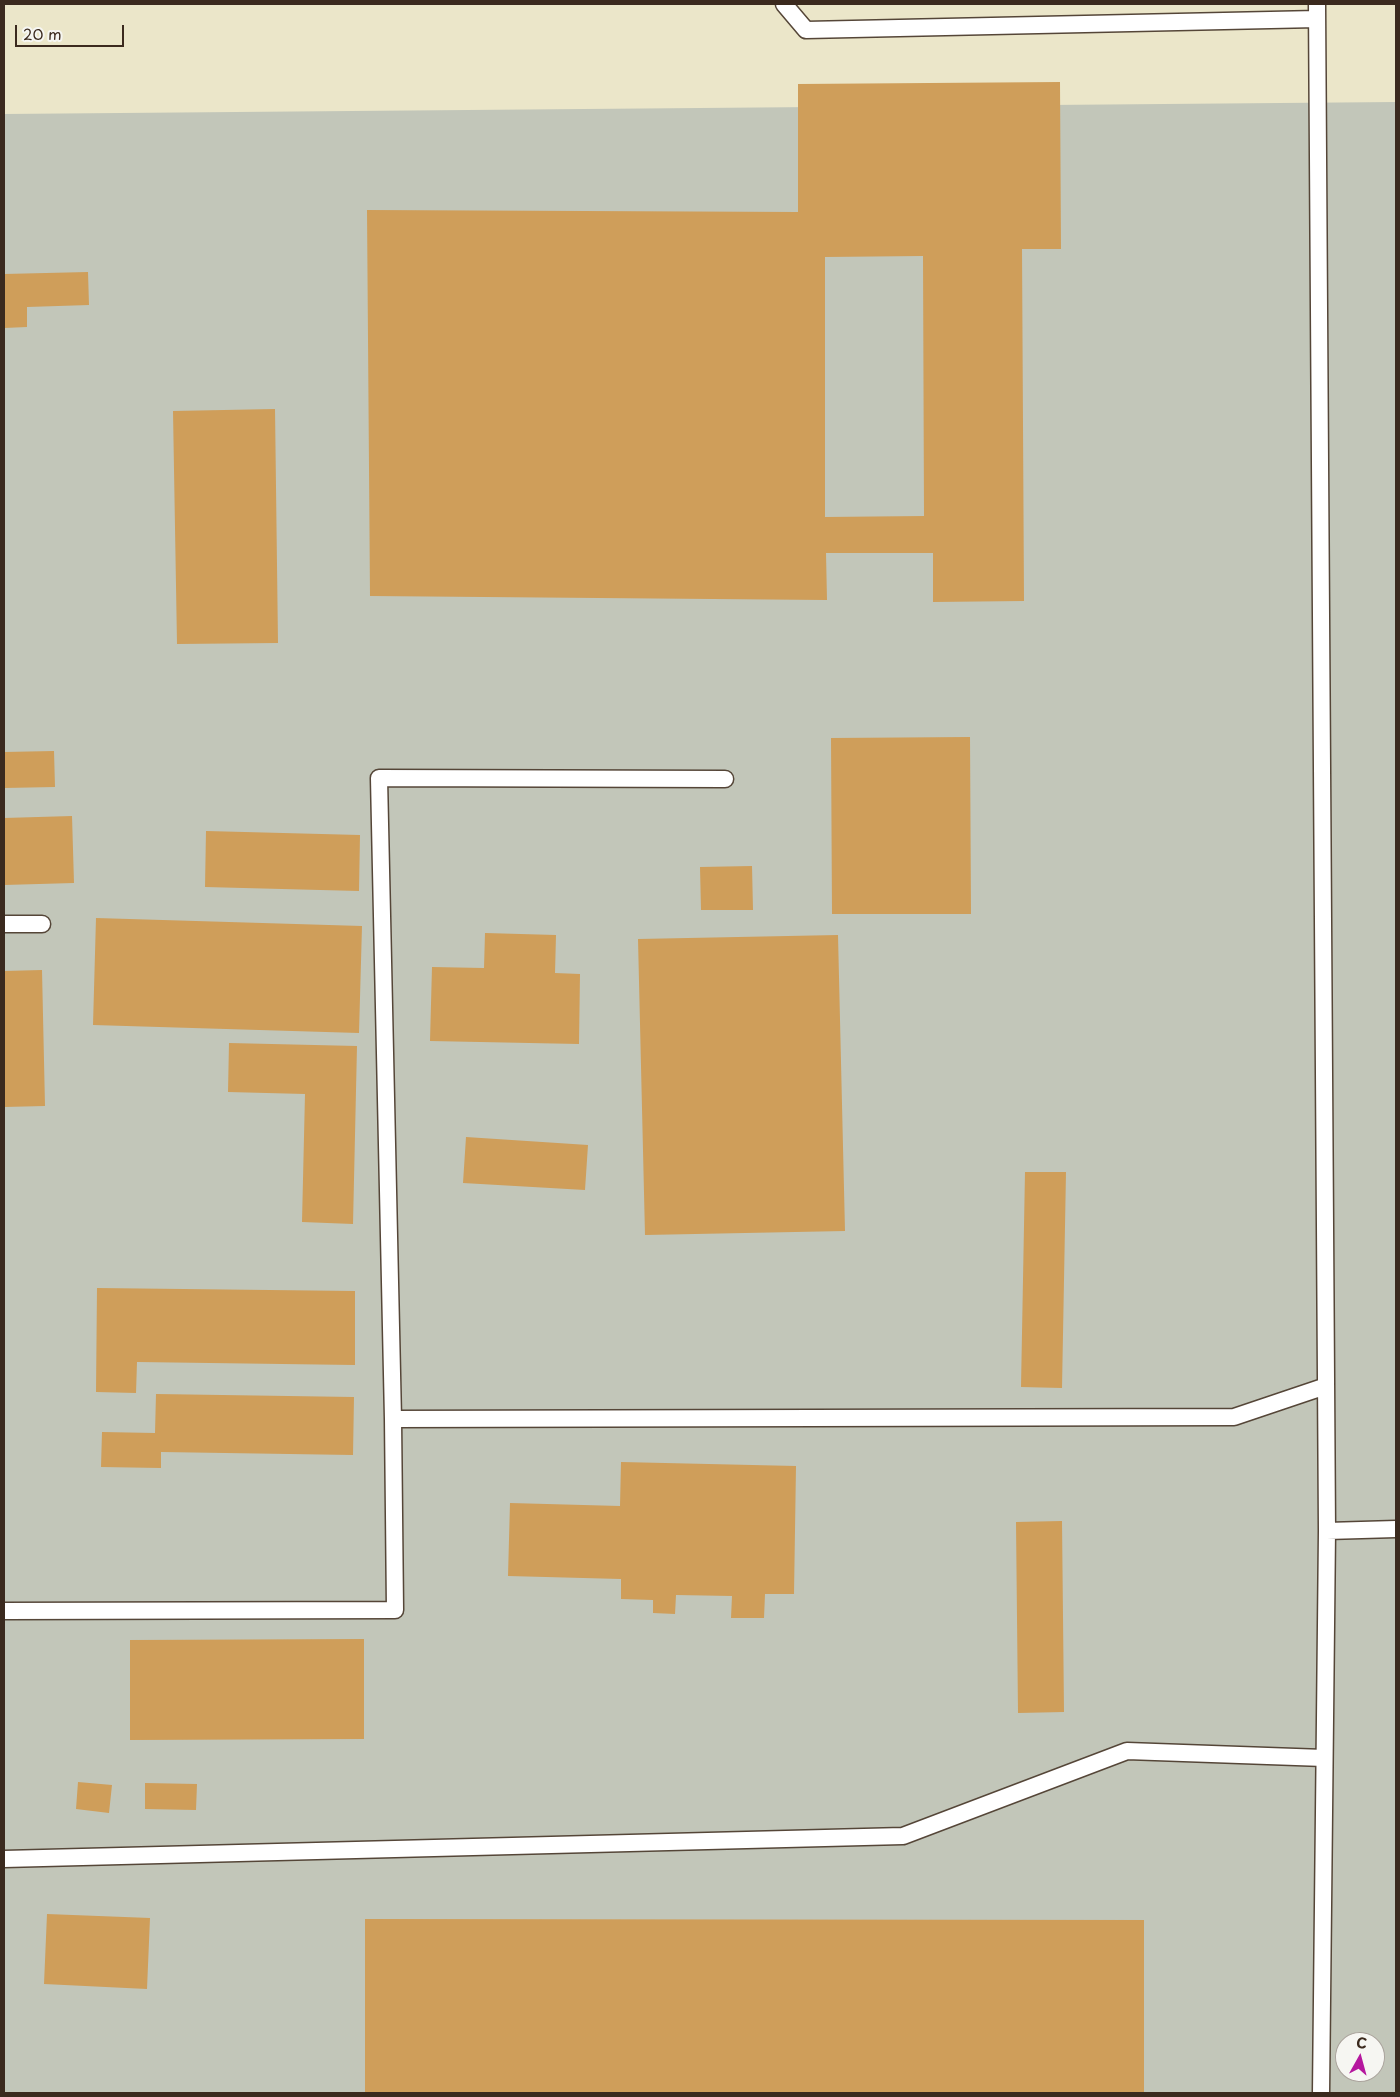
<!DOCTYPE html>
<meta charset="utf-8">
<style>
body{margin:0}
#map{position:relative;width:1400px;height:2097px;overflow:hidden;background:#ebe6c9;font-family:"Playpen Sans",sans-serif}
canvas{display:block}
.frame{position:absolute;inset:0;border:5px solid #3b2a1e;pointer-events:none}
.north{position:absolute;left:1335px;top:2032px;width:50px;height:50px;box-sizing:border-box;background:#f6f6f2;border:1px solid #aba49d;border-radius:50%;rotate:7deg;font-size:14px;font-weight:700;line-height:20px;text-align:center;color:#3b2a1e}
.north::after{content:'';display:block;margin:auto;width:18px;height:22px;background:#b5179e;clip-path:polygon(50% 0,100% 100%,50% 72%,0 100%)}
.scale{position:absolute;left:15px;top:25px;width:109px;height:22px;box-sizing:border-box;border:2px solid #3b2a1e;border-top:0;padding-left:6px;font-size:15px;line-height:18px;white-space:nowrap;color:#3b2a1e;-webkit-text-stroke:4px #f6f6f2;paint-order:stroke}
</style>
<div id="map">
<canvas width="1400" height="2097"></canvas>
<div class="frame"></div>
<div class="north">С</div>
<div class="scale">20 m</div>
</div>
<script>
const context = document.querySelector('canvas').getContext('2d');
context.lineJoin = 'round';
function fillPath(path, color) { context.fillStyle = color; context.fill(path, 'evenodd'); }
const poly = rows => new Path2D(rows.map(r => 'M' + r).join(''));
function stroke(path, color, width, dash) { context.strokeStyle = color; context.lineWidth = width; context.lineCap = dash ? 'butt' : 'round'; context.setLineDash(dash || []); context.stroke(path); }
fillPath(poly([
 [1396,102,1396,2093,4,2093,4,114],
 [1345,2042,1375,2042,1375,2072,1345,2072]
]), '#c2c6b9');
fillPath(poly([
 [1060,82,1061,249,1022,249,1024,601,933,602,933,553,826,553,827,600,370,596,367,210,798,212,798,84],
 [923,256,924,516,825,517,825,257],
 [88,272,89,305,27,307,27,327,4,328,4,274],
 [275,409,278,643,177,644,173,411],
 [970,737,971,914,832,914,831,738],
 [54,751,55,787,4,788,4,752],
 [72,816,74,883,4,885,4,818],
 [206,831,360,835,359,891,205,887],
 [752,866,753,910,701,910,700,867],
 [96,918,362,926,359,1033,93,1025],
 [485,933,556,935,555,973,580,974,579,1044,430,1041,432,967,484,968],
 [838,935,845,1231,645,1235,638,939],
 [42,970,45,1106,4,1107,4,971],
 [229,1043,357,1046,353,1224,302,1222,305,1094,228,1092],
 [466,1137,588,1145,585,1190,463,1183],
 [1025,1172,1066,1172,1062,1388,1021,1387],
 [97,1288,355,1291,355,1365,137,1362,136,1393,96,1392],
 [156,1394,354,1397,353,1455,161,1452,161,1468,101,1467,102,1432,155,1433],
 [621,1462,796,1466,794,1594,765,1594,764,1618,731,1618,732,1596,676,1595,675,1614,653,1613,653,1600,621,1599,621,1579,508,1576,510,1503,620,1506],
 [1062,1521,1064,1712,1018,1713,1016,1522],
 [364,1639,364,1739,130,1740,130,1640],
 [78,1782,112,1785,109,1813,76,1809],
 [145,1783,197,1784,196,1810,145,1809],
 [47,1914,150,1918,147,1989,44,1984],
 [365,1919,1144,1920,1144,2093,365,2093]
]), '#cf9e5a');
const lane = poly([
 [784,4,806,30,1317,19],
 [1317,4,1327,1531,1321,2093],
 [4,924,42,924],
 [393,1419,1234,1417,1326,1386],
 [1327,1531,1396,1529],
 [4,1611,395,1610,393,1419,379,778,725,779],
 [4,1859,903,1836,1127,1751,1324,1758]
]);
stroke(lane, '#554638', 19);
stroke(lane, '#fff', 16);
</script>
